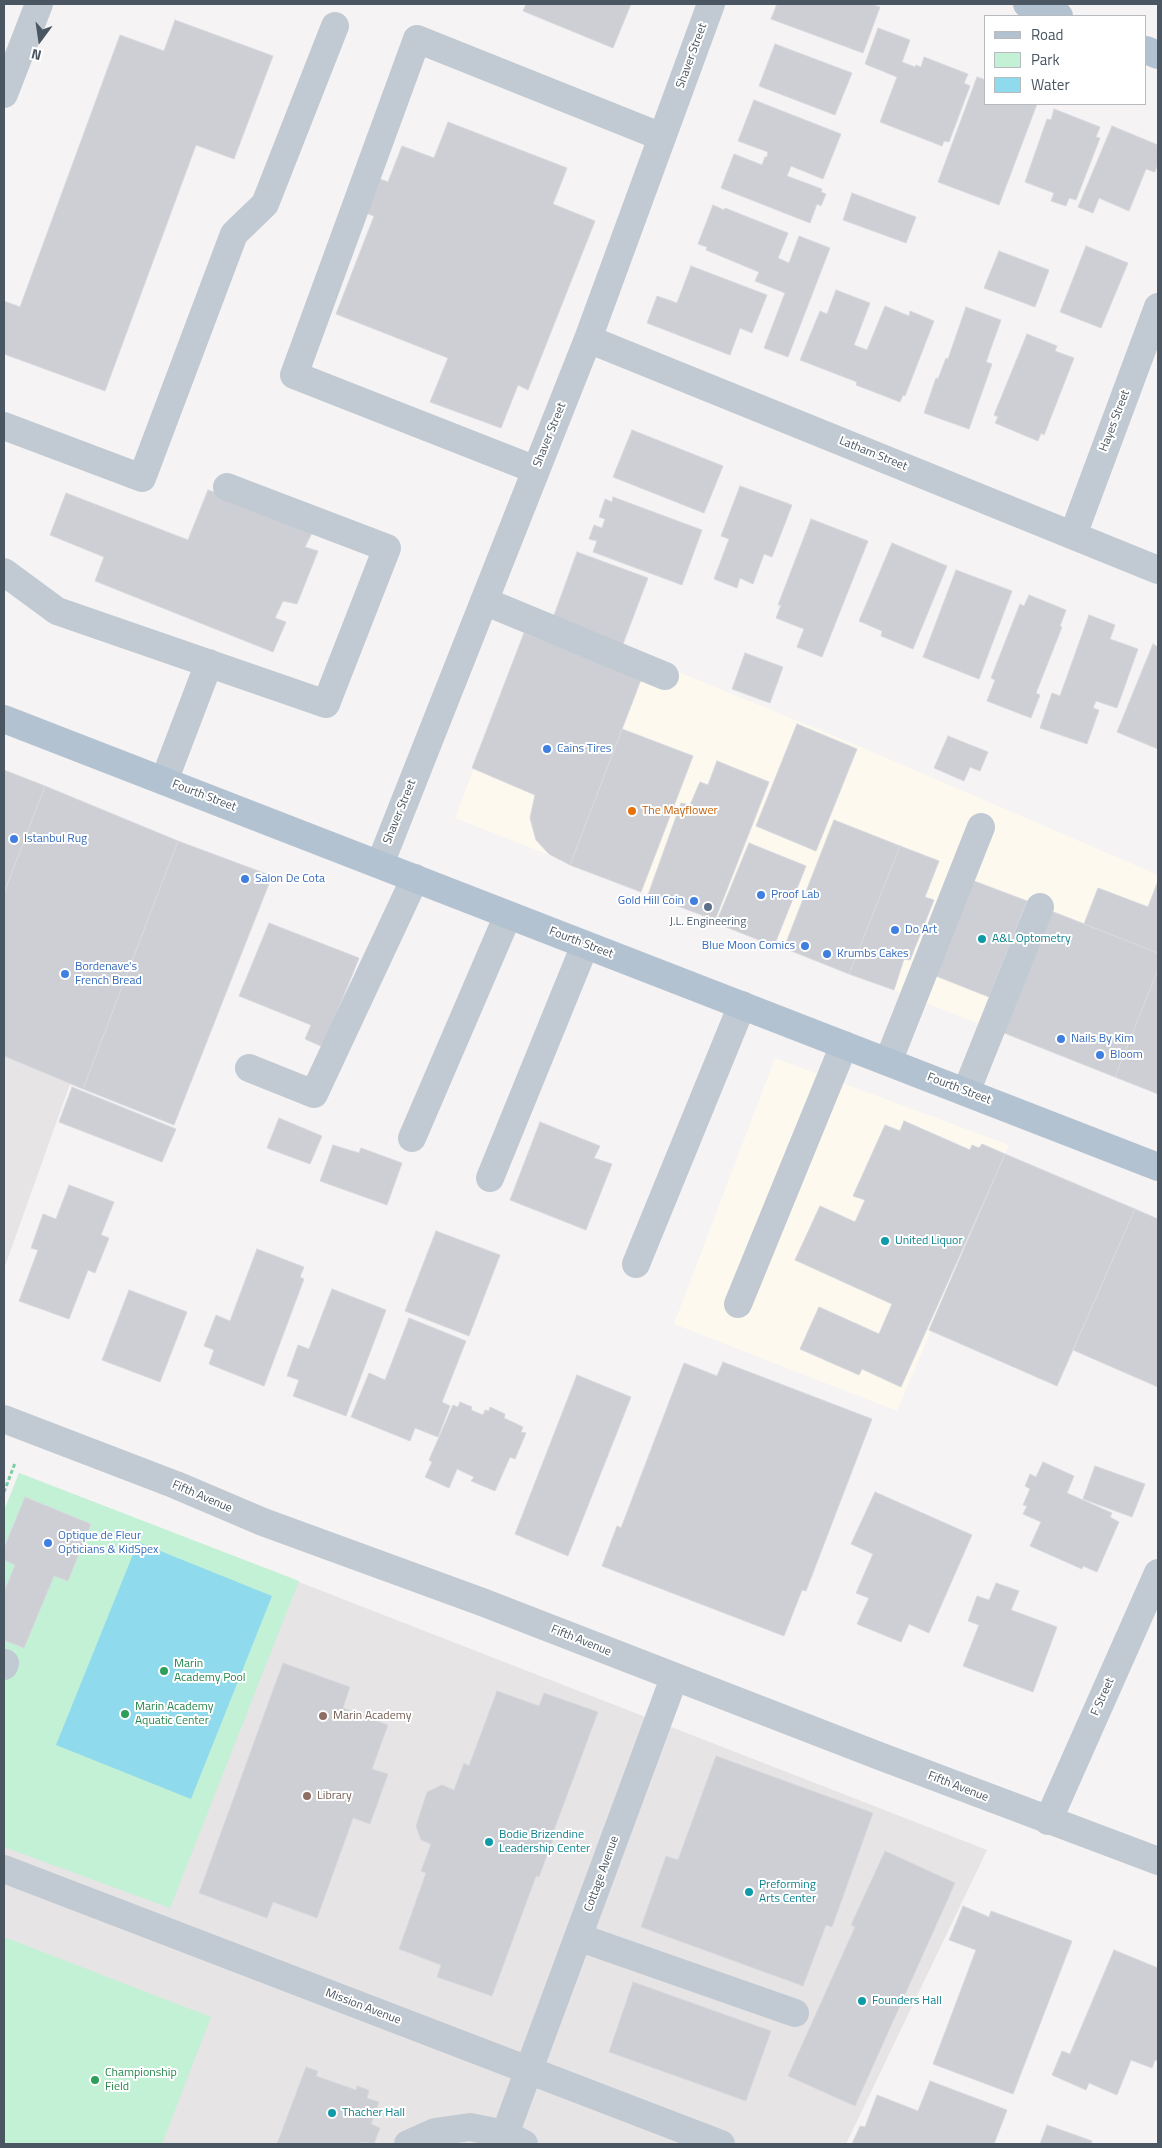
<!DOCTYPE html>
<style>
body{margin:0}
#map{position:relative;width:1162px;height:2148px;overflow:hidden;background:#f5f3f3;font-family:"Titillium Web",sans-serif}
canvas{display:block}
.frame{position:absolute;inset:0;border:5px solid #4a5661;pointer-events:none}
.legend{position:absolute;left:984px;top:15px;width:162px;height:90px;box-sizing:border-box;background:#fff;border:1px solid #b7bbc0;margin:0;padding:6px 9px;list-style:none;font-size:15px;color:#4a5661}
.legend li{display:flex;align-items:center;gap:10px;height:25px}
.legend b{width:25px;border:1px solid #b7bbc0}
.north{position:absolute;left:15px;top:15px;width:50px;height:50px;-webkit-text-stroke:4px #fff;paint-order:stroke;rotate:194deg;font-size:14px;font-weight:700;line-height:20px;text-align:center;color:#4a5661}
.north::after{content:'';display:block;margin:auto;width:18px;height:22px;background:#4a5661;clip-path:polygon(50% 0,100% 100%,50% 72%,0 100%)}
</style>
<div id="map">
<canvas width="1162" height="2148"></canvas>
<div class="frame"></div>
<ul class="legend">
<li><b style="height:6px;background:#b3c2d1"></b>Road</li>
<li><b style="height:14px;background:#c3f1d5"></b>Park</li>
<li><b style="height:14px;background:#90daee"></b>Water</li>
</ul>
<div class="north">N</div>
</div>
<script>
const context = document.querySelector('canvas').getContext('2d');
context.lineJoin = 'round';
function fillPath(path, color) { context.fillStyle = color; context.fill(path, 'evenodd'); }
const poly = rows => new Path2D(rows.map(r => 'M' + r).join(''));
function stroke(path, color, width, dash) { context.strokeStyle = color; context.lineWidth = width; context.lineCap = dash ? 'butt' : 'round'; context.setLineDash(dash || []); context.stroke(path); }
function label(font, color, halo, rows, align = 'center') {
  context.font = font + ' "Titillium Web",sans-serif'; context.lineWidth = 4; context.setLineDash([]); context.textBaseline = 'middle'; context.strokeStyle = halo; context.fillStyle = color; for (const [text, x, y, turn = 0] of rows) {
    context.save(); context.translate(x, y); context.rotate((+turn || 0) * Math.PI / 180); context.textAlign = isNaN(turn) ? turn : align; if (halo) context.strokeText(text, 0, 0); context.fillText(text, 0, 0); context.restore();
  }
}
fillPath(poly([
 [533,612,861,747,1158,875,1158,1094,455,818],
 [775,1058,1009,1145,897,1411,674,1324]
]), '#fdf9ef');
fillPath(poly([
 [4,1056,70,1084,4,1269],
 [19,1473,987,1850,846,2144,4,2144,4,1511]
]), '#e6e4e5');
fillPath(poly([
 [19,1473,299,1581,170,1908,4,1847,4,1511],
 [4,1937,211,2017,162,2144,4,2144]
]), '#c3f1d5');
fillPath(poly([
 [138,1542,272,1596,191,1799,56,1745]
]), '#90daee');
const building = poly([
 [526,4,631,4,613,48,523,11,526,4],
 [777,4,871,4,880,7,863,53,771,19,777,4],
 [175,20,273,56,234,159,196,145,105,391,4,354,4,301,20,307,120,35,164,51,175,20],
 [878,28,910,40,902,62,915,67,916,65,921,67,924,57,968,74,964,83,970,86,949,142,944,141,942,146,880,122,897,77,865,64,878,28],
 [775,44,852,73,835,115,759,86,775,44],
 [977,77,986,80,986,104,1037,104,999,205,938,182,977,77],
 [754,100,841,134,823,179,791,166,787,176,822,189,821,192,826,194,821,206,817,204,810,223,721,188,734,154,762,165,765,157,767,157,768,152,738,141,754,100],
 [1054,109,1100,127,1096,137,1100,138,1076,200,1069,198,1066,206,1051,201,1054,193,1025,182,1047,119,1051,120,1054,109],
 [448,122,567,168,553,204,595,221,528,390,518,385,501,428,430,402,448,358,336,314,374,216,363,212,377,178,388,182,402,146,434,158,448,122],
 [1112,126,1158,145,1158,163,1155,172,1146,169,1129,211,1099,198,1093,213,1078,207,1112,126],
 [852,193,916,217,906,243,843,220,852,193],
 [713,205,724,210,725,208,788,233,778,258,789,263,799,236,830,248,788,357,764,348,785,293,755,281,759,272,706,250,707,247,698,244,713,205],
 [1086,246,1128,263,1101,328,1060,312,1086,246],
 [999,251,1049,270,1035,307,984,288,999,251],
 [691,266,767,295,752,333,740,328,730,355,647,323,657,296,677,303,691,266],
 [836,290,870,303,854,345,867,350,885,306,909,316,910,311,934,321,905,396,903,395,900,402,856,385,857,382,800,360,820,311,827,314,836,290],
 [966,307,1001,320,986,362,992,364,969,429,924,413,936,378,938,379,946,358,948,359,966,307],
 [1027,334,1057,346,1055,351,1074,358,1044,435,1041,433,1038,441,995,423,998,417,994,415,1027,334],
 [632,430,723,466,704,513,613,477,632,430],
 [740,486,792,505,772,557,764,554,753,584,740,578,737,588,714,579,729,539,721,536,740,486],
 [208,490,314,529,305,547,318,551,297,604,283,601,275,618,286,622,273,652,95,581,104,557,50,535,66,493,188,540,208,490],
 [613,497,702,530,682,585,593,552,597,541,589,539,594,525,602,528,605,519,599,517,605,499,612,502,613,497],
 [811,519,868,541,822,657,797,647,804,629,776,618,781,605,778,605,811,519],
 [892,543,947,566,913,649,881,636,882,631,859,621,892,543],
 [577,552,648,578,623,644,553,618,577,552],
 [956,570,1012,591,979,679,923,657,956,570],
 [1029,595,1066,610,1060,626,1062,627,1036,693,1040,695,1031,718,987,701,995,680,991,678,1020,604,1024,606,1029,595],
 [1089,615,1115,625,1110,639,1138,649,1117,708,1096,701,1093,708,1099,710,1087,744,1040,728,1052,693,1060,696,1089,615],
 [524,633,642,677,570,865,549,854,536,840,530,818,535,795,472,768,524,633],
 [1153,644,1158,647,1158,749,1117,732,1153,644],
 [745,653,783,667,770,703,732,689,745,653],
 [797,724,857,749,816,851,756,826,797,724],
 [622,729,693,756,641,892,570,865,622,729],
 [948,736,988,752,980,771,970,767,964,781,934,768,948,736],
 [717,761,769,782,715,920,648,895,681,803,690,805,700,782,708,785,717,761],
 [4,770,45,786,4,893,4,770],
 [45,786,178,841,83,1089,4,1056,4,893,45,786],
 [834,820,900,846,849,974,784,948,834,820],
 [178,841,272,876,174,1125,83,1089,178,841],
 [749,843,806,866,774,946,716,923,749,843],
 [900,846,939,861,925,897,934,900,910,960,904,959,894,990,849,974,900,846],
 [974,881,1027,901,989,997,936,976,974,881],
 [1158,881,1158,953,1084,924,1098,888,1148,907,1158,881],
 [1046,909,1158,953,1158,969,1115,1077,999,1031,1046,909],
 [269,923,359,958,323,1047,305,1039,311,1025,239,996,269,923],
 [1158,969,1158,1094,1115,1077,1158,969],
 [72,1087,176,1129,162,1162,59,1122,72,1087],
 [279,1118,322,1136,310,1164,267,1148,279,1118],
 [904,1121,970,1150,972,1145,979,1148,982,1144,1005,1154,901,1387,862,1369,859,1375,800,1349,819,1307,879,1334,892,1304,795,1260,820,1206,855,1222,865,1200,853,1196,885,1125,900,1131,904,1121],
 [540,1122,600,1146,594,1158,612,1164,586,1230,510,1200,540,1122],
 [333,1145,359,1153,361,1148,402,1163,387,1205,320,1181,333,1145],
 [1005,1154,1135,1209,1057,1386,929,1330,1005,1154],
 [69,1185,114,1202,101,1235,109,1238,95,1273,88,1270,69,1319,19,1301,38,1250,31,1248,43,1214,56,1219,69,1185],
 [1135,1209,1158,1219,1158,1387,1073,1350,1135,1209],
 [436,1231,500,1255,469,1336,405,1311,436,1231],
 [257,1249,304,1267,300,1277,304,1279,264,1386,209,1364,214,1350,204,1346,216,1315,230,1321,257,1249],
 [332,1289,386,1310,346,1416,293,1396,299,1380,287,1376,298,1345,309,1349,332,1289],
 [129,1290,187,1312,160,1382,102,1360,129,1290],
 [409,1318,466,1341,442,1402,450,1406,438,1437,415,1428,410,1441,351,1417,369,1373,385,1380,409,1318],
 [723,1362,872,1419,806,1591,802,1590,784,1636,602,1566,617,1526,621,1528,684,1363,717,1376,723,1362],
 [577,1375,631,1397,568,1556,515,1534,577,1375],
 [460,1402,472,1407,471,1410,483,1415,485,1410,489,1411,490,1407,505,1414,504,1418,523,1427,521,1432,526,1433,515,1459,510,1457,495,1491,471,1481,474,1477,457,1469,449,1488,425,1477,432,1462,429,1460,453,1405,458,1407,460,1402],
 [1043,1462,1074,1476,1067,1493,1112,1513,1110,1517,1119,1522,1097,1572,1083,1566,1082,1569,1030,1546,1041,1522,1023,1514,1027,1506,1023,1505,1030,1489,1025,1486,1030,1474,1036,1477,1043,1462],
 [1095,1466,1145,1484,1132,1517,1083,1499,1095,1466],
 [875,1492,972,1535,929,1633,909,1624,901,1642,857,1624,869,1598,856,1593,873,1554,851,1544,875,1492],
 [25,1497,91,1524,68,1581,54,1576,24,1648,4,1640,4,1592,15,1565,4,1560,4,1548,25,1497],
 [996,1583,1019,1591,1011,1610,1057,1627,1033,1692,963,1666,979,1625,968,1621,977,1596,989,1600,996,1583],
 [283,1663,350,1687,343,1708,388,1725,372,1769,388,1774,370,1824,353,1818,317,1918,273,1902,267,1918,199,1893,283,1663],
 [497,1691,539,1706,544,1693,598,1712,554,1830,556,1831,539,1877,536,1876,492,1996,437,1977,441,1965,399,1949,426,1873,421,1871,431,1844,421,1840,416,1826,427,1792,442,1785,454,1790,464,1763,469,1766,497,1691],
 [716,1756,873,1813,832,1927,826,1925,803,1986,641,1927,666,1856,678,1860,716,1756],
 [885,1851,955,1883,855,2106,788,2076,855,1927,851,1925,885,1851],
 [963,1906,989,1917,991,1911,1072,1941,1013,2094,933,2064,976,1950,949,1940,963,1906],
 [1114,1950,1158,1968,1158,2061,1155,2060,1152,2068,1131,2060,1117,2095,1089,2083,1086,2090,1052,2075,1062,2051,1070,2054,1114,1950],
 [633,1982,771,2031,746,2101,609,2052,633,1982],
 [306,2067,318,2071,316,2076,356,2090,357,2086,369,2090,367,2098,379,2102,371,2124,380,2128,374,2144,361,2142,360,2144,277,2144,306,2067],
 [930,2081,1007,2110,994,2144,852,2144,860,2126,865,2127,877,2095,918,2111,930,2081],
 [1047,2125,1092,2141,1091,2144,1040,2144,1047,2125]
]);
fillPath(building, '#cdcfd5');
stroke(building, '#d7d9de', 1);
stroke(poly([
 [4,1492,15,1463]
]), '#7ad0a6', 3, [4, 2.5]);
stroke(poly([
 [4,94,39,4],
 [588,339,1158,570],
 [4,426,142,478,234,234,265,204,335,26],
 [536,470,294,375,417,39,662,137],
 [1073,535,1158,307],
 [4,572,57,611,326,704,387,548,227,487],
 [484,601,665,676],
 [164,781,209,663],
 [380,864,588,339,711,4],
 [888,1062,981,827],
 [249,1068,314,1094,415,878],
 [966,1092,1040,907],
 [412,1138,508,915],
 [490,1178,585,945],
 [636,1264,742,1005],
 [738,1304,844,1045],
 [4,1419,176,1485,263,1522,482,1602,882,1757,1158,1861],
 [4,1666,5,1663],
 [1048,1821,1158,1573],
 [4,1869,721,2144],
 [578,1937,795,2013],
 [505,2134,674,1678],
 [408,2144,435,2132,470,2127,505,2134,524,2144]
]), '#c1cad2', 28);
stroke(poly([
 [1027,4,1059,16],
 [1146,50,1158,55],
 [4,719,1158,1167]
]), '#b3c2d1', 28);
for (const [x, y, r, color] of [
 [547,749,5,"#3f7fe0"],
 [632,811,5,"#e8710a"],
 [14,839,5,"#3f7fe0"],
 [245,879,5,"#3f7fe0"],
 [761,895,5,"#3f7fe0"],
 [694,901,5,"#3f7fe0"],
 [708,907,5,"#5c6f8a"],
 [895,930,5,"#3f7fe0"],
 [982,939,5,"#0f9aa8"],
 [805,946,5,"#3f7fe0"],
 [827,954,5,"#3f7fe0"],
 [65,974,5,"#3f7fe0"],
 [1061,1039,5,"#3f7fe0"],
 [1100,1055,5,"#3f7fe0"],
 [885,1241,5,"#0f9aa8"],
 [48,1543,5,"#3f7fe0"],
 [164,1671,5,"#2e9e5b"],
 [125,1714,5,"#2e9e5b"],
 [323,1716,5,"#8d6e63"],
 [307,1796,5,"#8d6e63"],
 [489,1842,5,"#0f9aa8"],
 [749,1892,5,"#0f9aa8"],
 [862,2001,5,"#0f9aa8"],
 [95,2080,5,"#2e9e5b"],
 [332,2113,5,"#0f9aa8"]
]) { const dot = new Path2D(); dot.arc(x, y, r, 0, 2 * Math.PI); context.fillStyle = color; context.fill(dot); stroke(dot, '#fff', 2); }
label('12px', '#4a5661', '#fff', [
 ["Shaver Street",692,56,-70],
 ["Hayes Street",1115,421,-69],
 ["Shaver Street",550,435,-68],
 ["Latham Street",873,454,22],
 ["Fourth Street",204,796,21],
 ["Shaver Street",400,812,-68],
 ["Fourth Street",581,943,21],
 ["Fourth Street",959,1089,21],
 ["Fifth Avenue",202,1497,23],
 ["Fifth Avenue",581,1641,22],
 ["F Street",1103,1697,-66],
 ["Fifth Avenue",958,1787,21],
 ["Cottage Avenue",602,1874,-70],
 ["Mission Avenue",363,2007,21]
]);
label('12px', '#366cbe', '#fff', [
 ["Cains Tires",557,749],
 ["Istanbul Rug",24,839],
 ["Salon De Cota",255,879],
 ["Proof Lab",771,895],
 ["Gold Hill Coin",684,901,"right"],
 ["Do Art",905,930],
 ["Blue Moon Comics",795,946,"right"],
 ["Krumbs Cakes",837,954],
 ["Bordenave's",75,967],
 ["French Bread",75,981],
 ["Nails By Kim",1071,1039],
 ["Bloom",1110,1055],
 ["Optique de Fleur",58,1536],
 ["Opticians & KidSpex",58,1550]
], 'left');
label('12px', '#c56008', '#fff', [
 ["The Mayflower",642,811]
], 'left');
label('12px', '#4e5e75', '#fff', [
 ["J.L. Engineering",708,922]
]);
label('12px', '#0d838f', '#fff', [
 ["A&L Optometry",992,939],
 ["United Liquor",895,1241],
 ["Bodie Brizendine",499,1835],
 ["Leadership Center",499,1849],
 ["Preforming",759,1885],
 ["Arts Center",759,1899],
 ["Founders Hall",872,2001],
 ["Thacher Hall",342,2113]
], 'left');
label('12px', '#27864d', '#fff', [
 ["Marin",174,1664],
 ["Academy Pool",174,1678],
 ["Marin Academy",135,1707],
 ["Aquatic Center",135,1721],
 ["Championship",105,2073],
 ["Field",105,2087]
], 'left');
label('12px', '#785e54', '#fff', [
 ["Marin Academy",333,1716],
 ["Library",317,1796]
], 'left');
</script>
